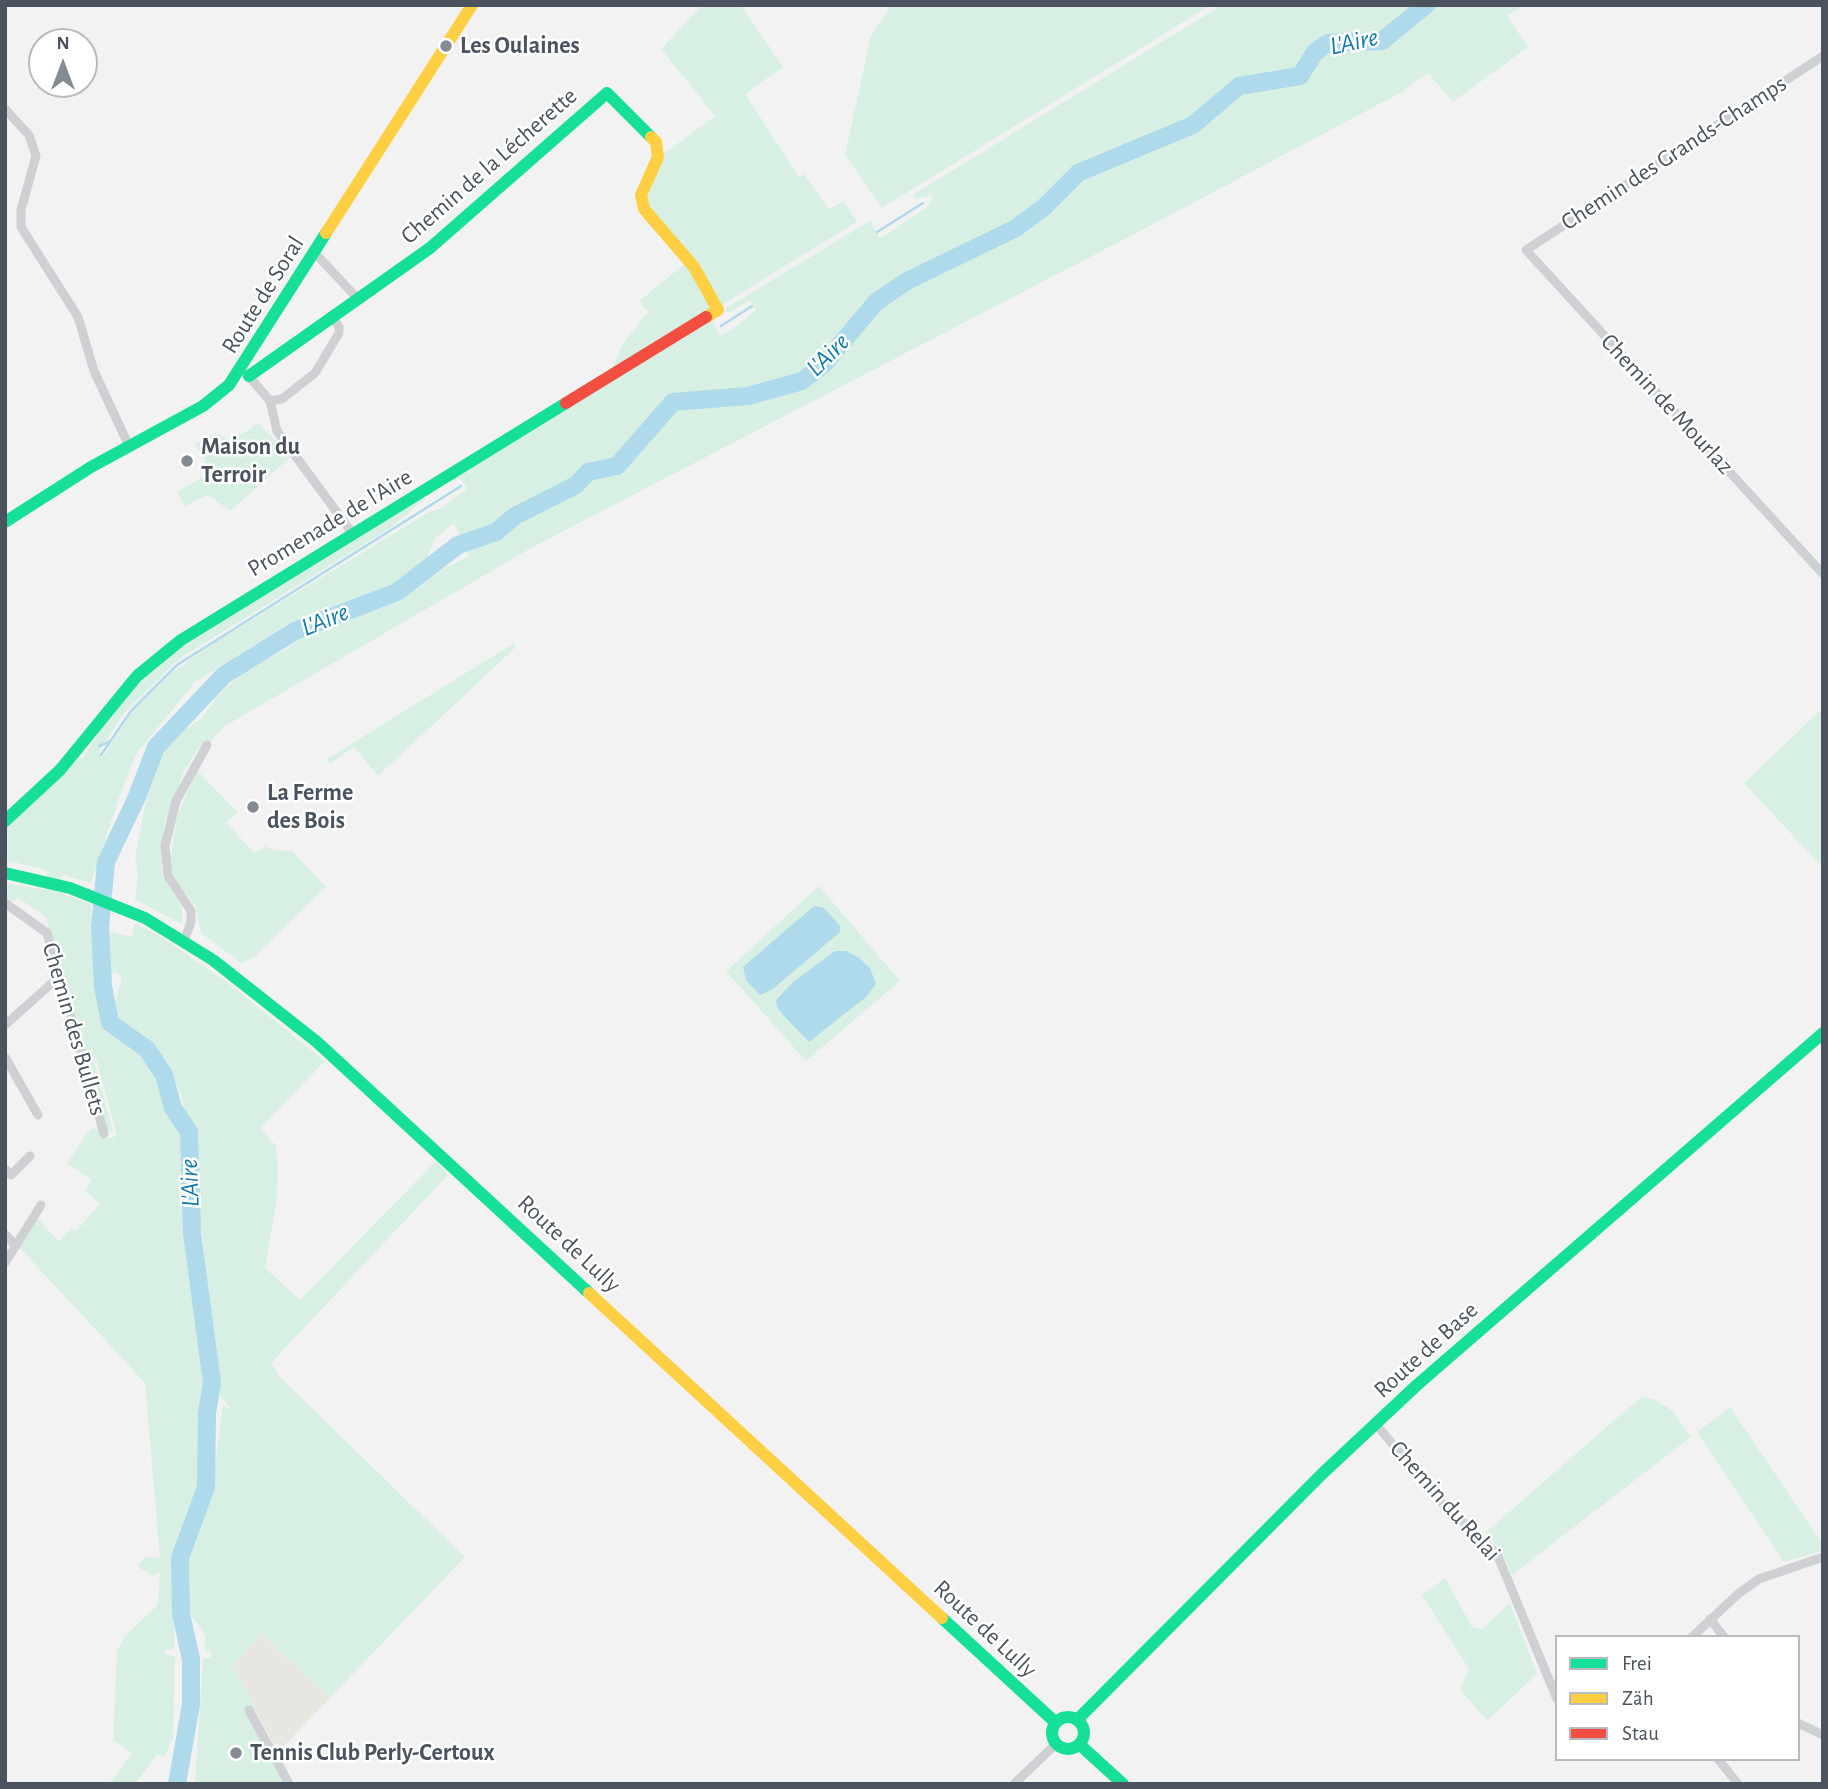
<!DOCTYPE html>
<meta charset="utf-8">
<style>
body{margin:0}
#map{position:relative;width:1828px;height:1789px;overflow:hidden;background:#f3f2f2;font-family:"Alegreya Sans",sans-serif}
canvas{display:block}
.frame{position:absolute;inset:0;border:7px solid #4a535e;pointer-events:none}
.legend{position:absolute;left:1555px;top:1635px;width:245px;height:126px;box-sizing:border-box;background:#fff;border:2px solid #b7babf;margin:0;padding:9px 12px;list-style:none;font-size:21px;color:#4a535e}
.legend li{display:flex;align-items:center;gap:14px;height:35px}
.legend b{width:35px;border:2px solid #b7babf}
.north{position:absolute;left:28px;top:28px;width:70px;height:70px;box-sizing:border-box;background:#fff;border:2px solid #b7babf;border-radius:50%;rotate:0deg;font-size:19px;font-weight:700;line-height:28px;text-align:center;color:#4a535e}
.north::after{content:'';display:block;margin:auto;width:24px;height:32px;background:#858b92;clip-path:polygon(50% 0,100% 100%,50% 72%,0 100%)}
</style>
<div id="map">
<canvas width="1828" height="1789"></canvas>
<div class="frame"></div>
<ul class="legend">
<li><b style="height:9px;background:#16e098"></b>Frei</li>
<li><b style="height:9px;background:#ffcf43"></b>Zäh</li>
<li><b style="height:9px;background:#f24e42"></b>Stau</li>
</ul>
<div class="north">N</div>
</div>
<script>
const context = document.querySelector('canvas').getContext('2d');
context.lineJoin = 'round';
function fillPath(path, color) { context.fillStyle = color; context.fill(path, 'evenodd'); }
const poly = rows => new Path2D(rows.map(r => 'M' + r).join(''));
function stroke(path, color, width, dash) { context.strokeStyle = color; context.lineWidth = width; context.lineCap = dash ? 'butt' : 'round'; context.setLineDash(dash || []); context.stroke(path); }
function label(font, color, halo, rows, align = 'center') {
  context.font = font + ' "Alegreya Sans",sans-serif'; context.lineWidth = 5; context.setLineDash([]); context.textBaseline = 'middle'; context.strokeStyle = halo; context.fillStyle = color; for (const [text, x, y, turn = 0] of rows) {
    context.save(); context.translate(x, y); context.rotate((+turn || 0) * Math.PI / 180); context.textAlign = isNaN(turn) ? turn : align; if (halo) context.strokeText(text, 0, 0); context.fillText(text, 0, 0); context.restore();
  }
}
fillPath(poly([
 [262,1634,330,1698,284,1746,273,1743,231,1665]
]), '#e7e6e0');
fillPath(poly([
 [702,5,741,5,783,67,745,94,799,177,804,174,829,209,844,201,857,222,610,373,623,344,648,312,639,301,691,259,645,202,662,155,715,116,661,49],
 [892,5,1211,5,882,208,845,155,871,35],
 [1222,5,1524,5,1507,16,1528,47,1453,102,1428,73,1402,92,1144,229,533,547,225,726,207,745,202,744,185,769,165,821,161,850,162,875,182,907,182,924,135,900,138,874,135,857,151,775,159,757,172,738,202,718,220,693,240,675,288,648,309,632,399,602,444,568,469,556,454,523,435,538,426,561,390,587,286,625,195,682,137,753,122,789,91,883,62,875,65,895,91,904,94,969,104,1031,120,1035,148,1057,162,1080,170,1109,185,1139,185,1231,205,1392,201,1413,203,1486,180,1542,175,1569,174,1649,165,1650,165,1655,175,1656,173,1737,165,1756,157,1755,135,1784,110,1784,132,1753,113,1740,117,1652,125,1636,158,1605,160,1571,152,1576,137,1566,145,1557,160,1558,145,1383,19,1247,36,1216,59,1242,71,1228,76,1231,100,1204,85,1191,91,1180,67,1163,91,1128,98,1129,106,1139,117,1136,96,1058,93,1057,113,1131,106,1132,46,917,17,897,14,902,5,896,5,883,46,890,47,870,5,860,5,825,76,757,83,759,112,708,166,654,422,494,425,499,389,529,179,659,124,713,99,753,103,757,133,711,173,672,214,643,432,510,434,512,444,506,467,489,460,478,447,483,713,316,715,319,712,322,720,336,734,328,756,310,750,300,730,312,726,312,726,308,873,219,872,224,880,238,893,230,927,207,931,200,935,203,928,191,929,196,915,199,914,194],
 [258,423,292,456,230,511,208,495,185,506,177,492,211,472,195,444,216,433,232,441],
 [514,643,516,647,378,776,354,747,330,764,327,759],
 [1823,708,1823,868,1744,783],
 [197,770,238,813,226,822,254,853,267,846,272,850,292,851,326,887,252,959,241,963,201,933,195,905,177,884,170,864,176,819],
 [819,886,900,981,806,1061,726,971],
 [134,923,160,936,224,980,325,1061,261,1128,276,1146,278,1165,277,1198,265,1268,300,1300,436,1161,448,1175,271,1363,281,1378,465,1557,330,1698,262,1634,232,1665,256,1709,247,1714,284,1784,195,1784,203,1658,211,1658,211,1652,205,1651,205,1635,187,1610,186,1558,200,1515,211,1497,223,1405,231,1410,217,1392,219,1386,201,1225,194,1201,196,1132,185,1113,181,1094,161,1058,143,1038,137,1038,118,1020,115,1004,122,977,114,971,110,980,105,977,105,935,109,931,132,937],
 [1641,1397,1654,1399,1673,1411,1691,1437,1512,1575,1501,1550,1485,1533],
 [1730,1407,1823,1545,1823,1551,1784,1562,1697,1432],
 [1445,1578,1472,1627,1482,1629,1510,1603,1537,1674,1487,1721,1460,1689,1469,1669,1422,1595]
]), '#d8f0e4');
fillPath(poly([
 [814,906,824,908,840,926,840,932,773,989,760,995,746,980,743,967],
 [835,951,846,951,859,958,870,968,876,984,866,997,809,1042,783,1015,777,1007,776,1000,793,982]
]), '#aedaec');
stroke(poly([
 [877,232,923,203],
 [721,326,752,306],
 [99,746,109,742],
 [101,755,131,711,177,665,461,486],
 [167,1784,178,1774]
]), '#aedaec', 2.5);
stroke(poly([
 [177,1784,191,1704,191,1659,181,1614,180,1558,206,1487,207,1413,212,1383,192,1233,189,1132,173,1108,164,1075,147,1049,110,1023,103,986,100,927,106,862,136,799,156,747,224,675,295,631,397,592,458,545,496,532,515,516,576,485,588,472,617,466,673,402,748,396,802,381,824,364,876,302,907,281,1016,228,1043,208,1078,173,1193,125,1239,86,1300,76,1315,52,1328,43,1382,41,1426,5]
]), '#aedaec', 18);
stroke(poly([
 [1823,56,1526,250,1823,574],
 [5,109,29,135,36,156,21,210,21,227,78,317,94,371,129,446],
 [314,252,357,298],
 [247,374,270,401,277,431,353,534],
 [270,401,282,399,315,373,339,333,339,327,332,317],
 [5,903,47,933,104,1134],
 [184,941,191,922,191,911,168,876,165,846,176,801,207,745],
 [5,1025,60,976],
 [5,1057,38,1115],
 [5,1169,11,1175,30,1156],
 [5,1234,16,1246],
 [5,1263,41,1205],
 [1375,1423,1438,1499,1497,1554,1557,1699],
 [1710,1619,1724,1637],
 [1692,1637,1738,1594,1759,1579,1823,1557],
 [249,1710,289,1784],
 [1798,1723,1823,1735],
 [1718,1759,1738,1784],
 [1014,1784,1056,1744]
]), '#ced0d3', 9);
stroke(poly([
 [249,376,430,248,607,93,651,137],
 [5,522,91,467,203,406,229,385,326,233],
 [5,821,60,770,137,676,181,640,566,403],
 [5,873,70,888,145,918,213,960,317,1042,589,1293],
 [942,1618,1055,1722],
 '1052 1733a16 16 0 1 1 32 0a16 16 0 1 1-32 0Z',
 [1077,1720,1323,1473,1417,1385,1823,1033],
 [1079,1744,1123,1784]
]), '#16e098', 12);
stroke(poly([
 [651,137,656,142,658,157,641,195,644,209,694,267,718,310,706,317],
 [326,233,472,5],
 [589,1293,942,1618]
]), '#ffcf43', 12);
stroke(poly([
 [566,403,706,317]
]), '#f24e42', 12);
for (const [x, y, r, color] of [
 [446,46,7,"#858b92"],
 [187,461,7,"#858b92"],
 [253,807,7,"#858b92"],
 [236,1753,7,"#858b92"]
]) { const dot = new Path2D(); dot.arc(x, y, r, 0, 2 * Math.PI); context.fillStyle = color; context.fill(dot); stroke(dot, '#fff', 2.5); }
label('bold 24px', '#4a535e', '#fff', [
 ["Les Oulaines",460,46],
 ["Maison du",201,447],
 ["Terroir",201,475],
 ["La Ferme",267,793],
 ["des Bois",267,821],
 ["Tennis Club Perly-Certoux",250,1753]
], 'left');
label('24px', '#4a535e', '#fff', [
 ["Chemin des Grands-Champs",1674,153,-33],
 ["Chemin de la Lécherette",489,166,-41],
 ["Route de Soral",263,295,-58],
 ["Chemin de Mourlaz",1667,404,47],
 ["Promenade de l'Aire",330,523,-31],
 ["Chemin des Bullets",74,1029,74],
 ["Route de Lully",569,1244,43],
 ["Route de Base",1426,1350,-42],
 ["Chemin du Relai",1445,1501,48],
 ["Route de Lully",985,1629,43]
]);
label('italic 26px', '#117caa', '#fff', [
 ["L'Aire",1354,42,-12],
 ["L'Aire",828,355,-45],
 ["L'Aire",325,620,-22],
 ["L'Aire",190,1183,-92]
]);
</script>
